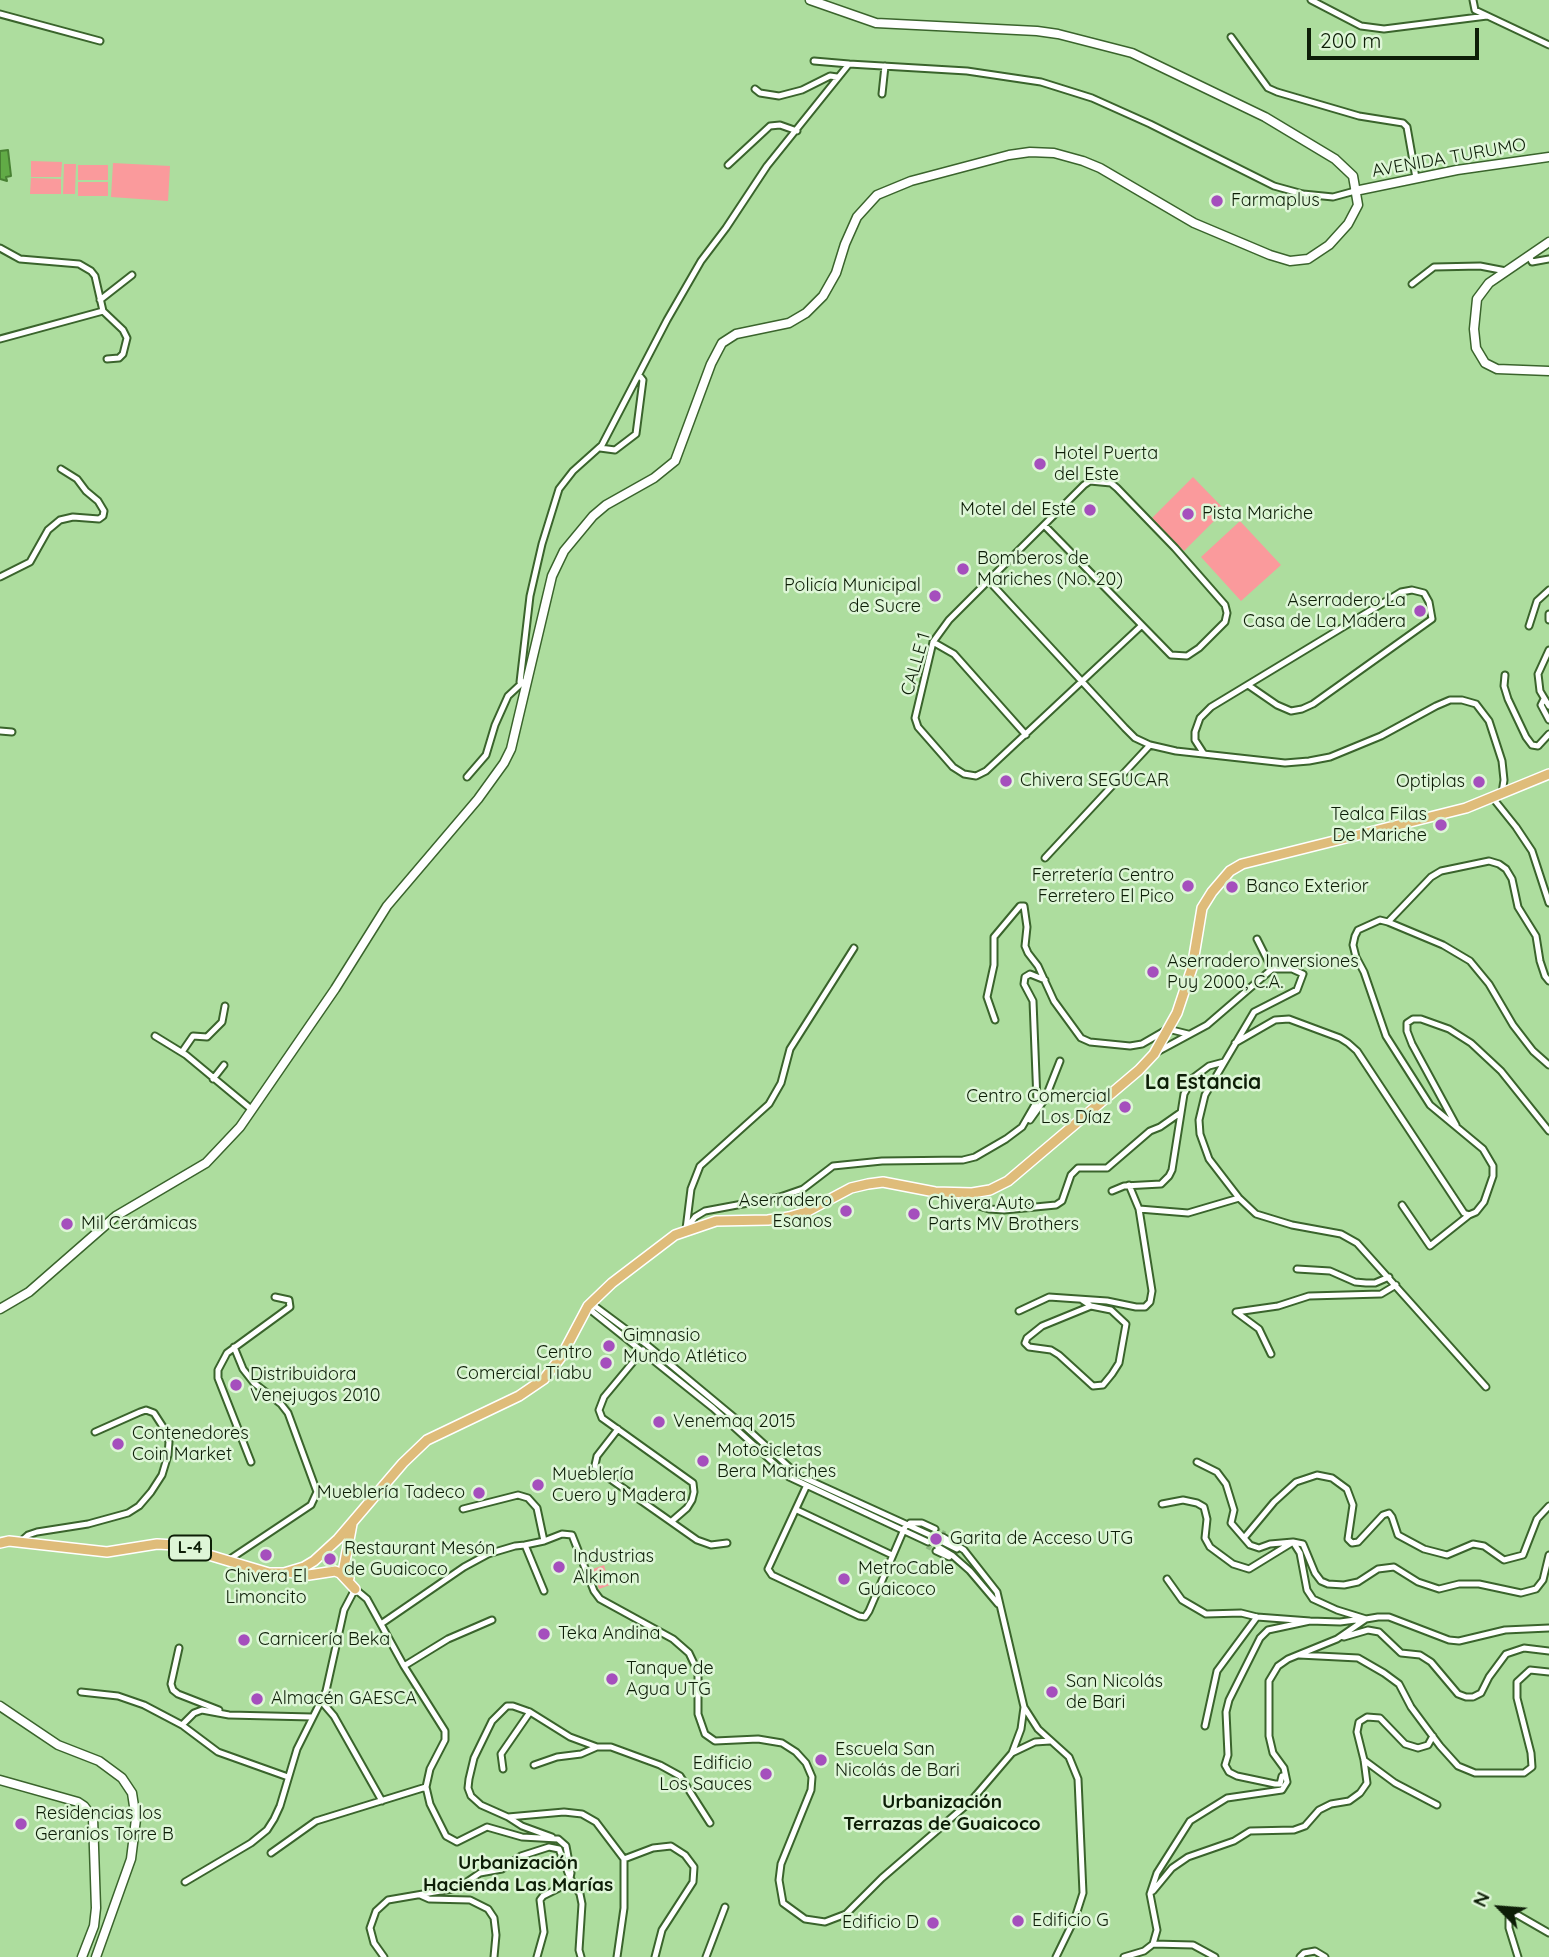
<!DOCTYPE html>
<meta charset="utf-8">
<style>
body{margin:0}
#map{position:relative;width:1549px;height:1957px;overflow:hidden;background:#addd9e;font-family:Quicksand,sans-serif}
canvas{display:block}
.north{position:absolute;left:1465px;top:1873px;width:70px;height:70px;-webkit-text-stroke:5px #def6d7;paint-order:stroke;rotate:295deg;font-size:19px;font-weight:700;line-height:28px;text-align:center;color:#0d1e07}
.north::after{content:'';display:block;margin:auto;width:24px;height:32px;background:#0d1e07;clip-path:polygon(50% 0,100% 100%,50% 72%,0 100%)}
.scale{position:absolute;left:1307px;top:28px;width:172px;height:32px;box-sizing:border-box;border:4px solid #0d1e07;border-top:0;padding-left:9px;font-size:21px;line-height:24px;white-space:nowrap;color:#0d1e07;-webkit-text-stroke:5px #def6d7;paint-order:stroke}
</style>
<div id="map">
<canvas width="1549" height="1957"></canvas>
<div class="north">N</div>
<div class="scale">200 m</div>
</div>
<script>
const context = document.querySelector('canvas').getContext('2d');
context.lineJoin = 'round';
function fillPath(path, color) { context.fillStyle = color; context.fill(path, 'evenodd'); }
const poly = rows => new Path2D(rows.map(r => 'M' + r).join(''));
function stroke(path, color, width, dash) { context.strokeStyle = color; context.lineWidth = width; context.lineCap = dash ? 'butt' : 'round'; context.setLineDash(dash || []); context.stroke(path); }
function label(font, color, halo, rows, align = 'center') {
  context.font = font + ' Quicksand,sans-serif'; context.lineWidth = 5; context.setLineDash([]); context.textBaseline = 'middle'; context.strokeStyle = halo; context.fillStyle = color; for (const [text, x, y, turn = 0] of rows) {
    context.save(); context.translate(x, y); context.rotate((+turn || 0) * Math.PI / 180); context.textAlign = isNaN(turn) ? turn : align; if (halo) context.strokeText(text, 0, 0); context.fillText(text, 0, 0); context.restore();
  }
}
fillPath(poly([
 [31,161,62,162,61,177,31,177],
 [113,163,170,166,168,201,111,197],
 [64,164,76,164,75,194,63,194],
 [78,165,108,165,108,180,78,180],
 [31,178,61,179,61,194,30,194],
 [78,182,108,182,108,196,78,196],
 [1193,477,1225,510,1184,551,1152,518],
 [1240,521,1281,565,1241,601,1201,557],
 [604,1565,610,1585,599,1589,593,1569]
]), '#fa9a9c');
const water = poly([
 [8,150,11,176,6,177,7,181,0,179,0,151,8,150]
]);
fillPath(water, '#61ab46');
stroke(water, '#488133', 2);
stroke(poly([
 [935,1529,945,1534],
 [927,1546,936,1551]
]), '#8db780', 5, [5, 2.5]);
const street = poly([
 [1311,0,1361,26,1384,29,1487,16],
 [1473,0,1475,10,1549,45],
 [0,14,100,41],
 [1231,37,1268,88,1277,92,1359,116,1403,123,1407,127,1416,178],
 [814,61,849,64],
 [755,89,760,93,779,96,802,90,830,76,837,77],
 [882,94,885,66],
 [728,165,770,126,780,125,797,131],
 [0,248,20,259,79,264,91,271,95,276,103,311,123,330,127,338,123,354,119,358,107,359],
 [1529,256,1532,262,1549,259],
 [1412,284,1434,267,1480,266,1506,271],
 [100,300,132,275],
 [0,339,103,311],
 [600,448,615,450,636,434,643,380,639,375],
 [1044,525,1171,655,1187,656,1199,648,1225,622,1227,613,1225,605,1175,548,1117,488,1111,483,1090,481,1084,485,949,620,933,642,915,718,918,727,953,767,964,774,976,776,986,771,1141,626],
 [0,577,30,562,48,530,60,520,73,517,99,519,103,516,104,511,98,501,86,491,77,479,61,469],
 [989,581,1125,728,1135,738,1150,745,1176,751,1285,763,1309,761,1330,757,1381,736,1436,706,1450,700,1462,700,1476,704,1489,721,1502,761,1504,780,1502,793],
 [1549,614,1549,620],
 [1529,626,1537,601,1549,590],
 [933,642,954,654,1026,735],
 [1549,650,1538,674,1540,691,1549,706],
 [1505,675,1504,686,1508,699,1526,737,1532,745,1538,746,1549,734],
 [520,682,530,596,542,544,559,489,573,471,602,445,667,320,701,261,726,228,767,166,849,64,967,71,1041,82,1092,98,1150,124,1274,186,1303,194,1333,197,1355,191],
 [1544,699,1541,705,1549,720],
 [0,731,12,732],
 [1204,754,1195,740,1195,732,1200,718,1211,707,1401,592,1412,590,1424,593,1429,602,1432,619,1313,704,1302,709,1291,711,1277,705,1248,685],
 [467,777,486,755,495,725,508,696,523,682],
 [1492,797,1516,827,1532,851,1549,903],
 [1045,858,1150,745],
 [1388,922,1431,877,1441,871,1489,861,1499,864,1506,869,1512,879,1518,907,1536,936,1540,961,1545,976,1549,981],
 [1257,939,1272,969],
 [995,1020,987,997,994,965,994,937,1020,906,1024,906,1027,927,1025,946,1028,953,1038,966,1054,1001,1081,1038,1090,1042,1130,1046,1142,1044,1168,1029,1188,1034],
 [155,1036,186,1055,251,1109],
 [1235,1043,1275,1020,1289,1019,1340,1038,1348,1043,1357,1051,1464,1213,1469,1215,1476,1212,1484,1202,1493,1176,1493,1166,1483,1149,1430,1105,1386,1036,1364,972,1356,957,1353,945,1355,936,1358,930,1380,920,1388,922,1443,945,1470,961,1489,984,1513,1025,1533,1051,1549,1065],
 [182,1052,193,1036,207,1037,222,1022,225,1006],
 [1157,1052,1207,1025,1272,969,1292,969,1303,974,1297,990,1254,1012,1205,1095,1199,1120,1200,1134,1209,1159,1239,1198,1256,1214,1292,1225,1341,1234,1357,1243,1486,1387],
 [213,1079,224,1065],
 [1030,1120,1045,1099,1060,1061],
 [1456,1125,1412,1044,1407,1031,1407,1023,1413,1019,1421,1019,1449,1029,1471,1043,1501,1071,1549,1131],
 [1112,1191,1124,1186,1161,1184,1169,1176,1172,1170,1184,1094,1193,1078,1209,1066,1224,1062],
 [942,1195,989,1209,1004,1210,1056,1205,1062,1201,1071,1175,1078,1168,1107,1168,1150,1131,1160,1127,1180,1113],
 [1402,1205,1430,1246,1469,1215],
 [1139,1209,1188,1213,1239,1198],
 [686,1229,695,1217,705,1211,780,1197,803,1189,833,1166,882,1161,963,1160,975,1157,1006,1139,1022,1127,1037,1101,1033,1001,1024,984,1025,977,1030,974,1045,980],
 [686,1229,691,1189,700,1166,769,1104,781,1083,790,1049,854,948],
 [1297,1269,1330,1271,1355,1282,1366,1283,1375,1283,1389,1277],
 [1082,1300,1091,1306,1111,1310,1126,1324,1119,1363,1112,1374,1103,1385,1093,1386,1059,1355,1051,1350,1029,1347,1025,1343,1027,1338,1042,1326,1091,1306],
 [588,1306,593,1312,713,1408,789,1477,928,1542],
 [588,1306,596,1307,647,1345,742,1424,798,1475,932,1536],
 [1019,1311,1049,1297,1107,1301,1136,1307,1145,1307,1150,1302,1152,1291,1139,1209,1129,1185],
 [643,1350,604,1397,599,1410,602,1418,693,1483,694,1492,692,1500,687,1508,672,1521],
 [1271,1354,1259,1329,1236,1312,1278,1306,1309,1296,1381,1294,1396,1285],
 [618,1429,597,1456,595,1465,596,1469,697,1540,711,1545,727,1543],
 [251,1462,218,1378,218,1370,227,1353,290,1307,289,1300,275,1297],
 [1197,1462,1217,1472,1226,1484,1234,1510,1231,1523,1250,1545,1259,1548,1270,1544,1293,1542,1300,1553,1307,1590,1313,1599,1337,1610,1366,1619],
 [806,1487,768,1569,772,1575,859,1616,865,1617,869,1611,905,1527],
 [1162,1504,1183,1500,1197,1503,1204,1507,1207,1519,1205,1538,1210,1547,1233,1564,1249,1569,1293,1542,1303,1544,1315,1573,1321,1581,1328,1584,1344,1585,1358,1582,1378,1569,1394,1567,1418,1582,1439,1589,1459,1584,1479,1584,1521,1593,1536,1589,1543,1580,1549,1555],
 [463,1509,518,1495,528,1498,537,1508,544,1541,525,1545],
 [797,1510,892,1555],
 [910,1523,922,1523,935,1529],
 [943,1537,964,1550,997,1592,1024,1707,1038,1729,1069,1757,1078,1779,1083,1893,1075,1918,1056,1957],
 [1244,1538,1274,1502,1296,1482,1317,1475,1332,1478,1347,1489,1353,1505,1348,1539,1352,1543,1358,1542,1383,1515,1389,1513,1392,1517,1398,1535,1424,1549,1447,1555,1473,1544,1484,1546,1504,1560,1523,1555,1537,1519,1549,1506],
 [544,1541,562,1534,572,1535,594,1591,600,1599,673,1639,689,1653,698,1672,698,1714,705,1734,715,1741,758,1739,782,1743,796,1752,806,1763,812,1777,811,1790,781,1864,779,1880,783,1903,805,1919,825,1922,846,1914,882,1878,971,1801,1012,1753,1021,1729,1024,1707],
 [941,1541,957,1549],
 [19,1543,28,1535,37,1532,88,1524,128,1513,139,1506,151,1492,162,1475,168,1455,169,1442,165,1430,154,1413,146,1410,140,1412,95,1432],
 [938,1547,953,1556,970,1571,998,1604],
 [936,1551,949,1557],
 [227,1561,311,1505,317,1492,288,1413,281,1404,254,1383,243,1369,234,1347],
 [1167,1579,1182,1600,1206,1614,1241,1613,1257,1617,1310,1621,1340,1622,1363,1619],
 [381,1624,464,1567,488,1554,515,1546,525,1545,544,1591],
 [1344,1637,1368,1630,1379,1632,1401,1653,1420,1655,1431,1662,1458,1694,1466,1697,1473,1697,1481,1693,1489,1677,1506,1654,1524,1648,1549,1651],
 [179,1648,171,1684,173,1690,178,1694,219,1710],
 [1299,1655,1358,1658,1384,1673,1399,1684,1411,1707,1440,1746,1458,1766,1475,1773,1524,1773,1532,1767,1531,1753,1517,1698,1517,1682,1530,1670,1549,1672],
 [404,1666,448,1639,492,1620],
 [81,1692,118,1696,144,1705,182,1725,218,1752,288,1777],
 [322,1702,334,1716,382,1801],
 [182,1725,194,1713,202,1710,229,1715,312,1717],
 [1205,1726,1217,1671,1257,1617],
 [1012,1753,1035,1742,1050,1741],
 [1364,1760,1395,1783,1437,1805],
 [534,1765,557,1757,581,1754,597,1747],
 [503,1769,501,1754,530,1712],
 [1282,1776,1280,1784,1275,1784,1237,1776,1229,1772,1225,1765,1228,1755,1226,1712,1229,1700,1260,1638,1268,1630,1310,1621],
 [508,1817,522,1826,552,1837],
 [271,1853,316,1821,426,1787],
 [624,1859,653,1848,671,1846,685,1855,694,1867,693,1882,662,1930,655,1957],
 [185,1882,251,1843,267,1830,274,1819,280,1806,297,1749,326,1691,344,1610,355,1589,367,1599,404,1666,445,1731,445,1740,430,1769,426,1787,430,1804,446,1836,457,1842,487,1827,522,1837,558,1839,566,1846,571,1873,570,1878,559,1849,549,1847,521,1856,502,1869,480,1873,458,1888,388,1900,376,1911,370,1928,374,1943,384,1957],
 [1153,1891,1172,1868,1188,1857,1234,1841,1250,1831,1294,1830,1305,1826,1319,1810,1331,1804,1349,1801,1360,1793,1367,1783,1364,1760,1357,1732,1359,1722,1367,1717,1380,1718,1405,1744,1418,1748,1428,1745,1433,1736],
 [420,1895,429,1899,470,1900,488,1909,494,1918,496,1935,494,1957],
 [1153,1944,1193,1945,1215,1957],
 [537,1957,544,1932,540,1900,543,1896,563,1886,570,1878,580,1894,582,1904,579,1950,581,1957],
 [617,1957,624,1908,624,1859,596,1822,582,1814,564,1812,508,1817,481,1805,471,1796,468,1788,469,1779,474,1758,492,1721,507,1706,513,1706,530,1712,570,1737,597,1747,611,1747,660,1765,680,1776,710,1823],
 [706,1957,725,1907],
 [1124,1957,1144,1951,1153,1944,1157,1930,1150,1894,1157,1873,1190,1821,1227,1798,1282,1790,1287,1782,1284,1768,1273,1753,1269,1736,1269,1681,1278,1666,1288,1659,1337,1639,1366,1619,1378,1617,1389,1617,1449,1640,1459,1641,1505,1630,1549,1628],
 [1300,1957,1304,1953,1315,1951,1325,1957],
 [1518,1957,1509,1928,1509,1918,1516,1914,1549,1933]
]);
const secondary = poly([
 [1355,191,1457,170,1549,157],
 [1549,242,1489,283,1477,299,1474,329,1476,348,1485,363,1497,369,1549,371],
 [0,1309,29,1292,116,1216,206,1163,240,1127,335,989,387,906,478,799,504,763,511,749,552,576,564,551,593,516,606,505,654,478,675,461,711,364,722,343,736,334,789,323,806,313,823,296,836,273,845,244,857,217,877,195,911,181,1009,155,1030,152,1054,153,1083,161,1100,168,1194,223,1270,255,1290,261,1308,259,1329,245,1348,224,1358,205,1353,176,1335,159,1265,117,1132,53,1058,34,1037,31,876,23,810,0],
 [0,1706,58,1745,99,1761,122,1778,132,1793,136,1819,131,1859,96,1957],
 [0,1780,78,1802,84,1806,93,1818,96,1908,94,1926,82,1957]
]);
const primary = poly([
 [0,1543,9,1541,107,1552,157,1544,175,1545,269,1573,284,1573,304,1567,314,1561,338,1539,403,1463,427,1440,519,1396,544,1379,561,1357,588,1306,612,1283,675,1235,716,1221,768,1220,789,1217,806,1212,851,1188,868,1184,883,1182,935,1192,972,1193,990,1190,1008,1181,1139,1070,1154,1054,1177,1013,1192,968,1202,908,1212,892,1230,871,1242,864,1466,808,1549,774],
 [288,1572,309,1575,335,1571,340,1573,355,1589],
 [349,1578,344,1567,352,1524]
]);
stroke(street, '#3a642c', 9);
stroke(secondary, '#3a642c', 11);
stroke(primary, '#fff', 12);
stroke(street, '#fff', 5);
stroke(secondary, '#fff', 8);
stroke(primary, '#dfbc7a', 9);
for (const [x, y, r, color] of [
 [1217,201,7,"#a54fbd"],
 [1040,464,7,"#a54fbd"],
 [1090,510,7,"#a54fbd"],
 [1188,514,7,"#a54fbd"],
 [963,569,7,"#a54fbd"],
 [935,596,7,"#a54fbd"],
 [1420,611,7,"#a54fbd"],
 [1006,781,7,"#a54fbd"],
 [1479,782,7,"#a54fbd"],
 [1441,825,7,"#a54fbd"],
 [1188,886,7,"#a54fbd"],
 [1232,887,7,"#a54fbd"],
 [1153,972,7,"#a54fbd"],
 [1125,1107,7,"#a54fbd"],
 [846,1211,7,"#a54fbd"],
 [914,1214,7,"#a54fbd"],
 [67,1224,7,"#a54fbd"],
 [609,1346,7,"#a54fbd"],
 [606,1363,7,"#a54fbd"],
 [236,1385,7,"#a54fbd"],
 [659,1422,7,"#a54fbd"],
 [118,1444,7,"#a54fbd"],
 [703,1461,7,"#a54fbd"],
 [538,1485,7,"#a54fbd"],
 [479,1493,7,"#a54fbd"],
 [936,1539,7,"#a54fbd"],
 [266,1555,7,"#a54fbd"],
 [330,1559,7,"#a54fbd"],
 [559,1567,7,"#a54fbd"],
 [844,1579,7,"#a54fbd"],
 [544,1634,7,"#a54fbd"],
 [244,1640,7,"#a54fbd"],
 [612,1679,7,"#a54fbd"],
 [1052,1692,7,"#a54fbd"],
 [257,1699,7,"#a54fbd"],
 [821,1760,7,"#a54fbd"],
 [766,1774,7,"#a54fbd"],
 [21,1824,7,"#a54fbd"],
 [1018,1921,7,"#a54fbd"],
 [933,1923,7,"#a54fbd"]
]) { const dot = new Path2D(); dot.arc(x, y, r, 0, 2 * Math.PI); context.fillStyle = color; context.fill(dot); stroke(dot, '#def6d7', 2.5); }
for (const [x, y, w] of [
 [190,1548,42]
]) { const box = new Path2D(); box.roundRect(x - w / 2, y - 12.5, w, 25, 5); context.fillStyle = '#def6d7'; context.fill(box); stroke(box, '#0d1e07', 2); }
label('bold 16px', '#0d1e07', null, [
 ["L-4",190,1548]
]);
label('18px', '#0d1e07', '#def6d7', [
 ["AVENIDA TURUMO",1449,158,-10],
 ["CALLE 1",916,664,-74]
]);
label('18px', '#0d1e07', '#def6d7', [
 ["Farmaplus",1231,201],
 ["Hotel Puerta",1054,454],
 ["del Este",1054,475],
 ["Motel del Este",1076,510,"right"],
 ["Pista Mariche",1202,514],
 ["Bomberos de",977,559],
 ["Mariches (No. 20)",977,580],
 ["Policía Municipal",921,586,"right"],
 ["de Sucre",921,607,"right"],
 ["Aserradero La",1406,601,"right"],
 ["Casa de La Madera",1406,622,"right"],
 ["Chivera SEGUCAR",1020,781],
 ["Optiplas",1465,782,"right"],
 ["Tealca Filas",1427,815,"right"],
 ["De Mariche",1427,836,"right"],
 ["Ferretería Centro",1174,876,"right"],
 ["Ferretero El Pico",1174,897,"right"],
 ["Banco Exterior",1246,887],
 ["Aserradero Inversiones",1167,962],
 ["Puy 2000, C.A.",1167,983],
 ["Centro Comercial",1111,1097,"right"],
 ["Los Díaz",1111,1118,"right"],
 ["Aserradero",832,1201,"right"],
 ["Esanos",832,1222,"right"],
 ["Chivera Auto",928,1204],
 ["Parts MV Brothers",928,1225],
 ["Mil Cerámicas",81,1224],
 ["Gimnasio",623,1336],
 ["Mundo Atlético",623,1357],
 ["Centro",592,1353,"right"],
 ["Comercial Tiabu",592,1374,"right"],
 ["Distribuidora",250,1375],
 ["Venejugos 2010",250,1396],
 ["Venemaq 2015",673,1422],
 ["Contenedores",132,1434],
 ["Coin Market",132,1455],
 ["Motocicletas",717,1451],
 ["Bera Mariches",717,1472],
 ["Mueblería",552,1475],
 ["Cuero y Madera",552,1496],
 ["Mueblería Tadeco",465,1493,"right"],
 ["Garita de Acceso UTG",950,1539],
 ["Restaurant Mesón",344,1549],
 ["de Guaicoco",344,1570],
 ["Industrias",573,1557],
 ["Alkimon",573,1578],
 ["MetroCable",858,1569],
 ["Guaicoco",858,1590],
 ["Chivera El",266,1577,"center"],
 ["Limoncito",266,1598,"center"],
 ["Teka Andina",558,1634],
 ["Carnicería Beka",258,1640],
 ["Tanque de",626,1669],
 ["Agua UTG",626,1690],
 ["San Nicolás",1066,1682],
 ["de Bari",1066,1703],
 ["Almacén GAESCA",271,1699],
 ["Escuela San",835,1750],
 ["Nicolás de Bari",835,1771],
 ["Edificio",752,1764,"right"],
 ["Los Sauces",752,1785,"right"],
 ["Residencias los",35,1814],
 ["Geranios Torre B",35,1835],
 ["Edificio G",1032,1921],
 ["Edificio D",919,1923,"right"]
], 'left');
label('bold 19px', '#0d1e07', '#def6d7', [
 ["Urbanización",942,1802],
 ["Terrazas de Guaicoco",942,1824],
 ["Urbanización",518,1863],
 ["Hacienda Las Marías",518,1885]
]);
label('bold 21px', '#0d1e07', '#def6d7', [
 ["La Estancia",1203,1083]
]);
</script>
